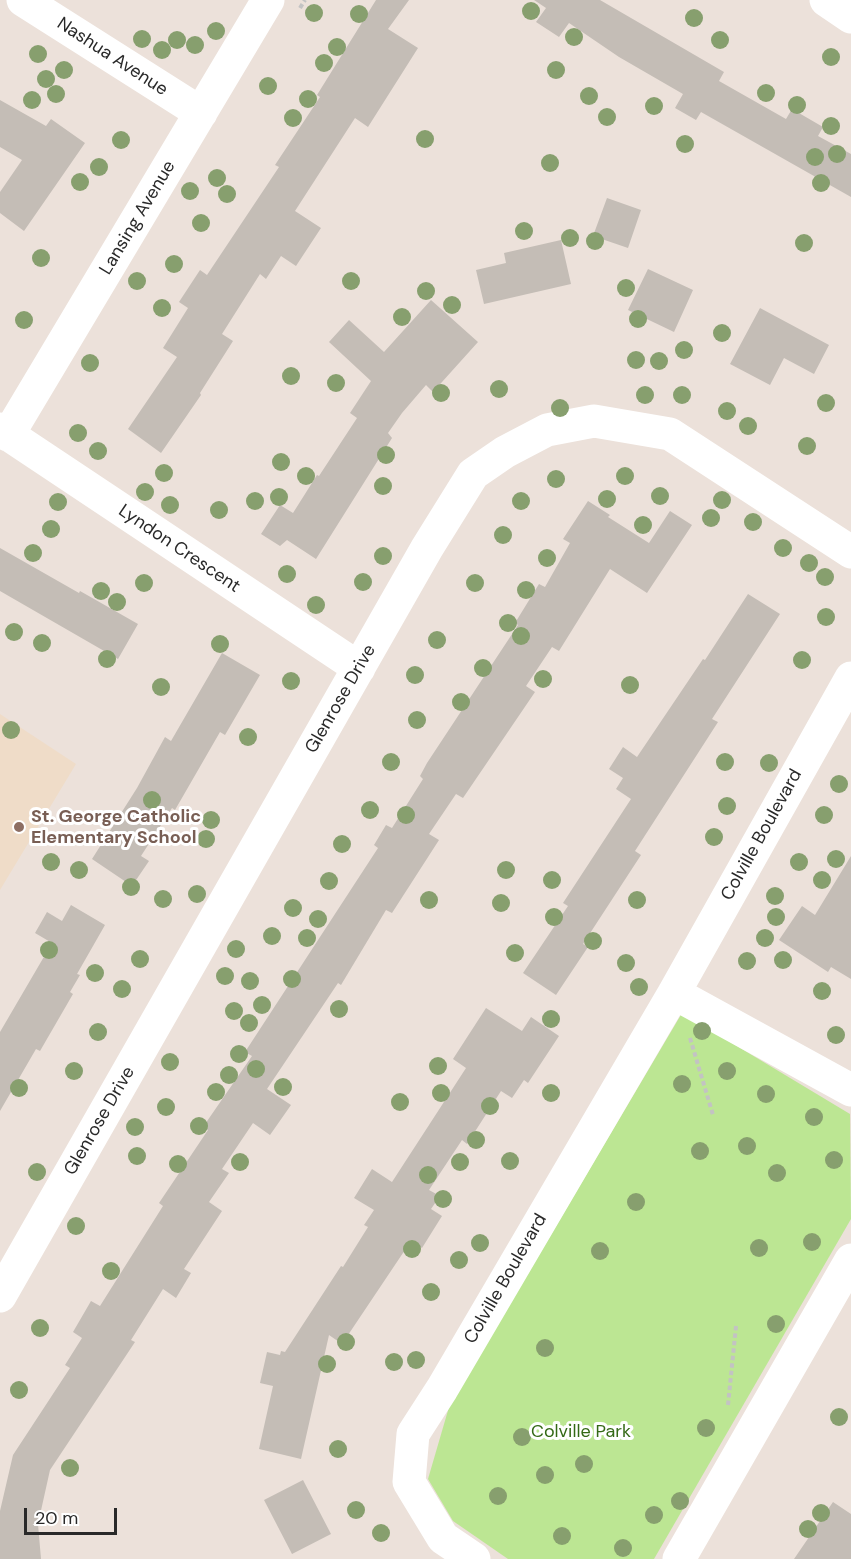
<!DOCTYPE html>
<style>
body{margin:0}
#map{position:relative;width:851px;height:1559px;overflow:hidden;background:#ece1da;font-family:"DM Sans",sans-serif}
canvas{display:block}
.scale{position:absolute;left:24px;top:1508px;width:93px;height:27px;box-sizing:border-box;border:3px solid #292929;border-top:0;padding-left:8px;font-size:18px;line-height:21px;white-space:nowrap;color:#292929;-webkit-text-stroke:4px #fff;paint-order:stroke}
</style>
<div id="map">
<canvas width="851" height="1559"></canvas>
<div class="scale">20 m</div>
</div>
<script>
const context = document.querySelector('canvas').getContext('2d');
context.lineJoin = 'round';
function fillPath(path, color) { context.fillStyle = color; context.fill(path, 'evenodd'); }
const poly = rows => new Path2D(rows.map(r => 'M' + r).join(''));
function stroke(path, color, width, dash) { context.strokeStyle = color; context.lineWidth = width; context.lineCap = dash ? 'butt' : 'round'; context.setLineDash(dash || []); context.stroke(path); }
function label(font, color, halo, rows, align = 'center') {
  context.font = font + ' "DM Sans",sans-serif'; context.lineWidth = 6; context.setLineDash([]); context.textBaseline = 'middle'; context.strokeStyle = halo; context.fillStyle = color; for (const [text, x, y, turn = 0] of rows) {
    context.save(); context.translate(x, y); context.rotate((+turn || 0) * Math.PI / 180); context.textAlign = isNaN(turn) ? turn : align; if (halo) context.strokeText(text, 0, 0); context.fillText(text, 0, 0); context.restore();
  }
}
fillPath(poly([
 [0,714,76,764,0,890]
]), '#efdcc8');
fillPath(poly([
 [682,1013,850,1114,851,1219,654,1559,508,1559,453,1521,428,1479,449,1407]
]), '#bce693');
fillPath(poly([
 [376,0,409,0,388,29,418,48,368,127,355,118,295,211,321,228,296,266,281,256,266,279,260,274,222,334,233,341,200,393,201,395,161,453,128,429,177,357,163,348,188,308,179,302,200,270,207,275,279,167,275,165,320,97,317,95],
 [534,0,600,0,724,72,719,81,786,119,792,109,823,127,818,136,851,154,851,197,701,112,696,120,675,108,683,94,619,57,569,23,559,37,536,22,546,8],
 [0,100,46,126,51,119,85,143,24,231,0,213,0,192,22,160,0,147],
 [607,198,641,210,628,248,593,236],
 [561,240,571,284,484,304,476,270,506,263,504,253],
 [648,269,693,290,674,332,628,310],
 [431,300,478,342,433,392,426,385,402,413,388,433,392,438,316,559,287,540,280,546,261,534,280,505,293,513,317,475,319,476,357,418,350,413,371,381,329,342,349,320,384,352],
 [760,308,829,345,814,374,784,358,770,385,730,364],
 [588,501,610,515,608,517,649,543,670,511,692,525,647,593,610,569,559,651,552,647,526,686,535,692,463,798,456,794,429,834,439,840,392,913,386,910,341,985,338,983,267,1089,291,1105,270,1135,253,1123,222,1169,229,1173,209,1202,222,1211,184,1269,191,1273,176,1298,163,1289,131,1340,135,1342,50,1470,38,1524,41,1559,0,1559,0,1511,13,1455,70,1368,65,1365,82,1338,73,1332,91,1301,100,1306,163,1206,159,1203,208,1130,203,1127,252,1056,245,1052,378,848,374,845,386,825,392,828,423,779,420,776,427,763,518,625,515,623,539,584,545,587,570,543,563,539],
 [0,548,79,593,80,591,138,624,118,659,0,591],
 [748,594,780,614,712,719,718,722,635,851,641,855,583,944,588,947,556,995,523,973,568,906,563,903,631,799,616,789,623,778,609,769,623,747,637,757,703,659,705,660],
 [222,653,260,675,225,735,220,732,175,810,172,808,141,856,149,861,132,886,92,859,137,788,165,737,171,741],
 [851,856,851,979,831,967,828,972,779,940,802,906,815,915],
 [71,905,105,925,77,974,80,975,70,992,73,994,40,1051,36,1049,0,1111,0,1032,52,943,35,933,47,912,62,921],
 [486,1008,522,1031,531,1017,559,1036,528,1083,524,1080,512,1098,501,1091,467,1144,462,1140,429,1190,440,1196,431,1209,442,1216,422,1248,411,1241,342,1344,329,1335,301,1459,259,1449,273,1386,260,1383,267,1352,280,1355,281,1351,285,1352,341,1266,343,1267,368,1227,364,1225,374,1210,354,1198,372,1169,392,1182,466,1068,453,1059],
 [303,1480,331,1534,292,1554,264,1500],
 [833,1502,851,1514,851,1559,794,1559]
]), '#c4bdb6');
stroke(poly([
 [300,8,305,0],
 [690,1038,713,1115],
 [728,1405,736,1326]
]), '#c3c3c3', 4, [4.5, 3]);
stroke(poly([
 [23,0,201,113],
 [0,429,359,668],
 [8,435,268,0],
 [674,993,851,1090],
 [0,1296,427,548,473,474,505,452,547,430,594,421,670,434,851,552],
 [474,1559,443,1538,409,1482,413,1434,442,1389,674,993,851,678],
 [679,1559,851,1260]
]), '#fff', 33);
stroke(poly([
 [826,0,851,17]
]), '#fff', 33);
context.fillStyle = '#879f6e';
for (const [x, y] of [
 [531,11],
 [314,13],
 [359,14],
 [694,18],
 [216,31],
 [574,37],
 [142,39],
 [177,40],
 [720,40],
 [195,45],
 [337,47],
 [162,50],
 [38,54],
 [831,57],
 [324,63],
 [64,70],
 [556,70],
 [46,79],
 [268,86],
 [766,93],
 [56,94],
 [589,96],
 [308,99],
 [32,100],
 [797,105],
 [654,106],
 [607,117],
 [293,118],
 [831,126],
 [425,139],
 [121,140],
 [685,144],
 [837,154],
 [815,157],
 [550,163],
 [99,167],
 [217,178],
 [80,182],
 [821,183],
 [190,191],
 [227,194],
 [201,223],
 [524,231],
 [570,238],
 [595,241],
 [804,243],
 [41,258],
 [174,264],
 [137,281],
 [351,281],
 [626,288],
 [426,291],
 [452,305],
 [162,308],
 [402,317],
 [638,319],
 [24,320],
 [722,333],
 [684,350],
 [636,360],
 [659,361],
 [90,363],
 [291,376],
 [336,383],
 [499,389],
 [441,393],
 [645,395],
 [682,395],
 [826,403],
 [560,408],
 [727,411],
 [748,426],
 [78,433],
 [807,446],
 [98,451],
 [386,455],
 [281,462],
 [164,473],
 [306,476],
 [625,476],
 [556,479],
 [383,486],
 [145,492],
 [660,496],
 [279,497],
 [607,499],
 [722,500],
 [255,501],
 [521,501],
 [58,502],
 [170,505],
 [219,510],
 [711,518],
 [753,522],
 [643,525],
 [51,529],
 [503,535],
 [783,548],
 [33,553],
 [383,556],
 [547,558],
 [809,563],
 [287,574],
 [825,577],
 [363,582],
 [144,583],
 [475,583],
 [526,590],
 [101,591],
 [117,602],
 [316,605],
 [826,617],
 [508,623],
 [14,632],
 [521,636],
 [437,640],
 [42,643],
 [220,644],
 [107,659],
 [802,660],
 [483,668],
 [415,675],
 [543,679],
 [291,681],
 [630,685],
 [161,687],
 [461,702],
 [417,720],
 [11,730],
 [248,737],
 [391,762],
 [725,762],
 [769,763],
 [839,784],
 [152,800],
 [727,806],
 [370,810],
 [406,815],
 [824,815],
 [211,820],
 [714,837],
 [206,839],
 [342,844],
 [836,859],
 [51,862],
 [799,862],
 [79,870],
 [506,870],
 [552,880],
 [822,880],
 [329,881],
 [131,887],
 [197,894],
 [775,896],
 [163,899],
 [429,900],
 [637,900],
 [501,903],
 [293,908],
 [554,917],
 [776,917],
 [318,919],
 [272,936],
 [307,938],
 [765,938],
 [593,941],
 [236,949],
 [49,950],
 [515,953],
 [140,959],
 [783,960],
 [747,961],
 [626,963],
 [95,973],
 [225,976],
 [292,979],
 [250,981],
 [639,987],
 [122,989],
 [822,991],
 [262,1005],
 [339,1009],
 [234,1011],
 [551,1019],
 [249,1023],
 [702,1031],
 [98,1032],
 [836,1035],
 [239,1054],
 [170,1062],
 [438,1066],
 [256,1069],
 [74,1071],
 [727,1071],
 [229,1075],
 [682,1084],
 [283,1087],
 [19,1088],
 [216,1092],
 [441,1093],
 [551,1093],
 [766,1094],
 [400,1102],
 [490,1106],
 [166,1107],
 [814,1117],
 [199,1126],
 [135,1127],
 [476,1140],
 [747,1146],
 [700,1151],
 [137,1156],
 [834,1160],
 [510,1161],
 [240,1162],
 [460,1162],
 [178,1164],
 [37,1172],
 [777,1173],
 [428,1175],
 [443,1199],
 [636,1202],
 [76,1226],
 [812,1242],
 [480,1243],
 [759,1248],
 [412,1249],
 [600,1251],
 [459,1260],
 [111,1271],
 [431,1292],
 [776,1324],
 [40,1328],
 [346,1342],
 [545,1348],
 [416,1360],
 [394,1362],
 [327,1364],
 [19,1390],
 [839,1417],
 [706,1428],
 [522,1437],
 [338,1449],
 [584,1464],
 [70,1468],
 [545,1475],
 [498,1496],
 [680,1501],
 [356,1510],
 [821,1513],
 [654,1515],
 [808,1529],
 [381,1533],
 [562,1536],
 [623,1548]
]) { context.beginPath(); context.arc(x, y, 9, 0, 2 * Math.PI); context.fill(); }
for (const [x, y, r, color] of [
 [19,827,6,"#8d6e63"]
]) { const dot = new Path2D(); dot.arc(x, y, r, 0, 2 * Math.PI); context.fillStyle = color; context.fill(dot); stroke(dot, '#fff', 2); }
label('18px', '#292929', '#fff', [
 ["Nashua Avenue",112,57,33],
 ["Lansing Avenue",138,218,-59],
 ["Lyndon Crescent",179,549,34],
 ["Glenrose Drive",341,699,-60],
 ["Colville Boulevard",762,835,-61],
 ["Glenrose Drive",100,1121,-60],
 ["Colville Boulevard",506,1279,-60]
]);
label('bold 18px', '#785e54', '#fff', [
 ["St. George Catholic",31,817],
 ["Elementary School",31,838]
], 'left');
label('18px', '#346916', '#fff', [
 ["Colville Park",581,1432]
]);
</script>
